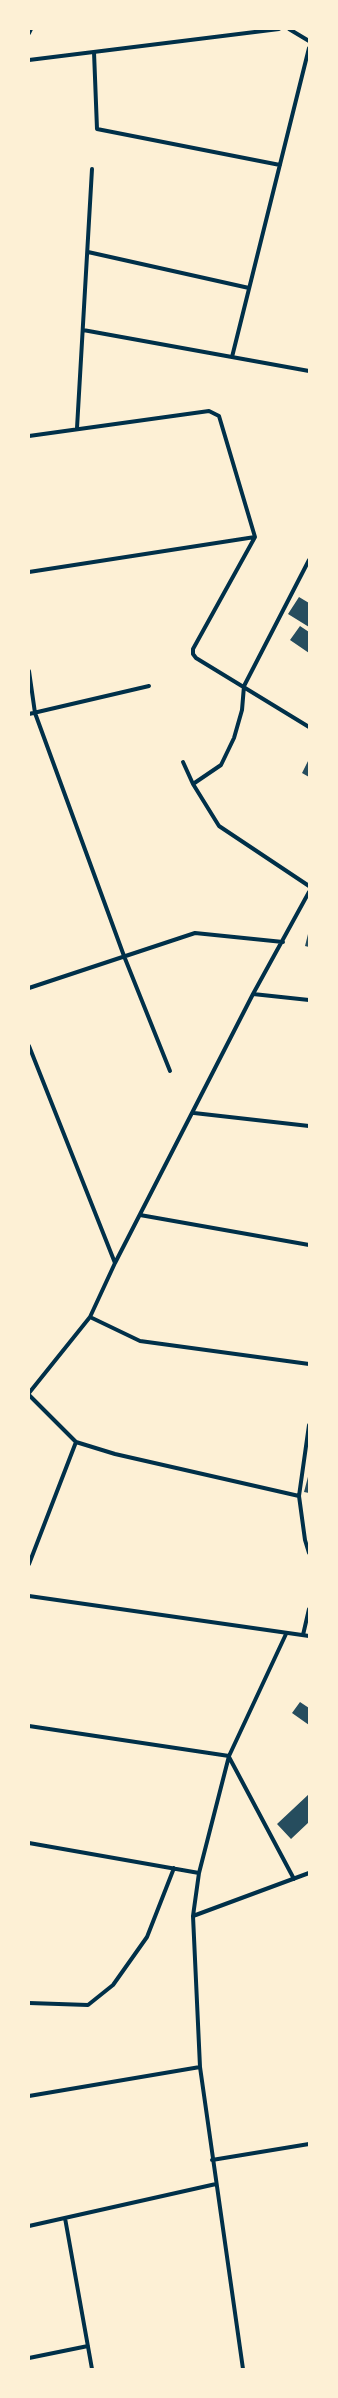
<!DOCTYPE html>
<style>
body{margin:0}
#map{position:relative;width:338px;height:2398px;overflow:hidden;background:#fdf0d5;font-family:"Space Grotesk",sans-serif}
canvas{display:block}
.frame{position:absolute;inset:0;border:30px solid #fdf0d5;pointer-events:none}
</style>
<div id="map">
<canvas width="338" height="2398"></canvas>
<div class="frame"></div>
</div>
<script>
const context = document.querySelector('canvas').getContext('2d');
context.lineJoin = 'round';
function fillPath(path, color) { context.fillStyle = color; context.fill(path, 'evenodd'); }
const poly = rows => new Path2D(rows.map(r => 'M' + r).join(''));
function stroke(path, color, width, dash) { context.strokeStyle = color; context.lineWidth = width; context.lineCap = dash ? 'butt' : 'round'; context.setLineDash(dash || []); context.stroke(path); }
fillPath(poly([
 [299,597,309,603,309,627,288,614],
 [300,626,309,632,309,653,290,640],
 [309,759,309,777,302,773],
 [308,934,309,935,309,947,305,946],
 [309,1473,309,1493,304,1492],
 [300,1702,309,1708,309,1725,292,1713],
 [309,1794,309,1822,291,1839,277,1824]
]), '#264d5e');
stroke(poly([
 [289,29,309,41],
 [29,33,31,29],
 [94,52,97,129,280,165],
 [29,60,279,29],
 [88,252,249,288],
 [83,330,309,371],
 [232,357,309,48],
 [77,428,92,169],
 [29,436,209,411,219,416,255,537,193,649,193,654,196,658,309,727],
 [29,572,255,537],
 [29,671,35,713,124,956,170,1071],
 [29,714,149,686],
 [183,762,193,784,219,826,309,886],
 [193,784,221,765,234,738,242,710,244,686,309,560],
 [29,988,195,933,283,942],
 [253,994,309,1000],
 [29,1046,115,1263],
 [194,1113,309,1126],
 [140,1215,309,1245],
 [90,1317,140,1341,309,1364],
 [29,1393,90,1317,115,1263,253,994,309,892],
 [29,1395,76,1442,115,1454,299,1496],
 [309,1425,299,1496,305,1540,309,1553],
 [29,1564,76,1442],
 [29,1596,309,1636],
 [303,1635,309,1609],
 [29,1726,229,1756],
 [229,1757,294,1879],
 [29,1843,199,1873],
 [193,1916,309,1873],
 [29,2003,88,2005,113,1985,147,1937,174,1868],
 [29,2096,200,2067],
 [212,2160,309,2144],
 [65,2218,92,2369],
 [29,2226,216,2184],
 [29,2358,88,2346],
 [243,2369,200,2067,193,1916,199,1873,229,1756,286,1634]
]), '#003049', 4);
</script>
